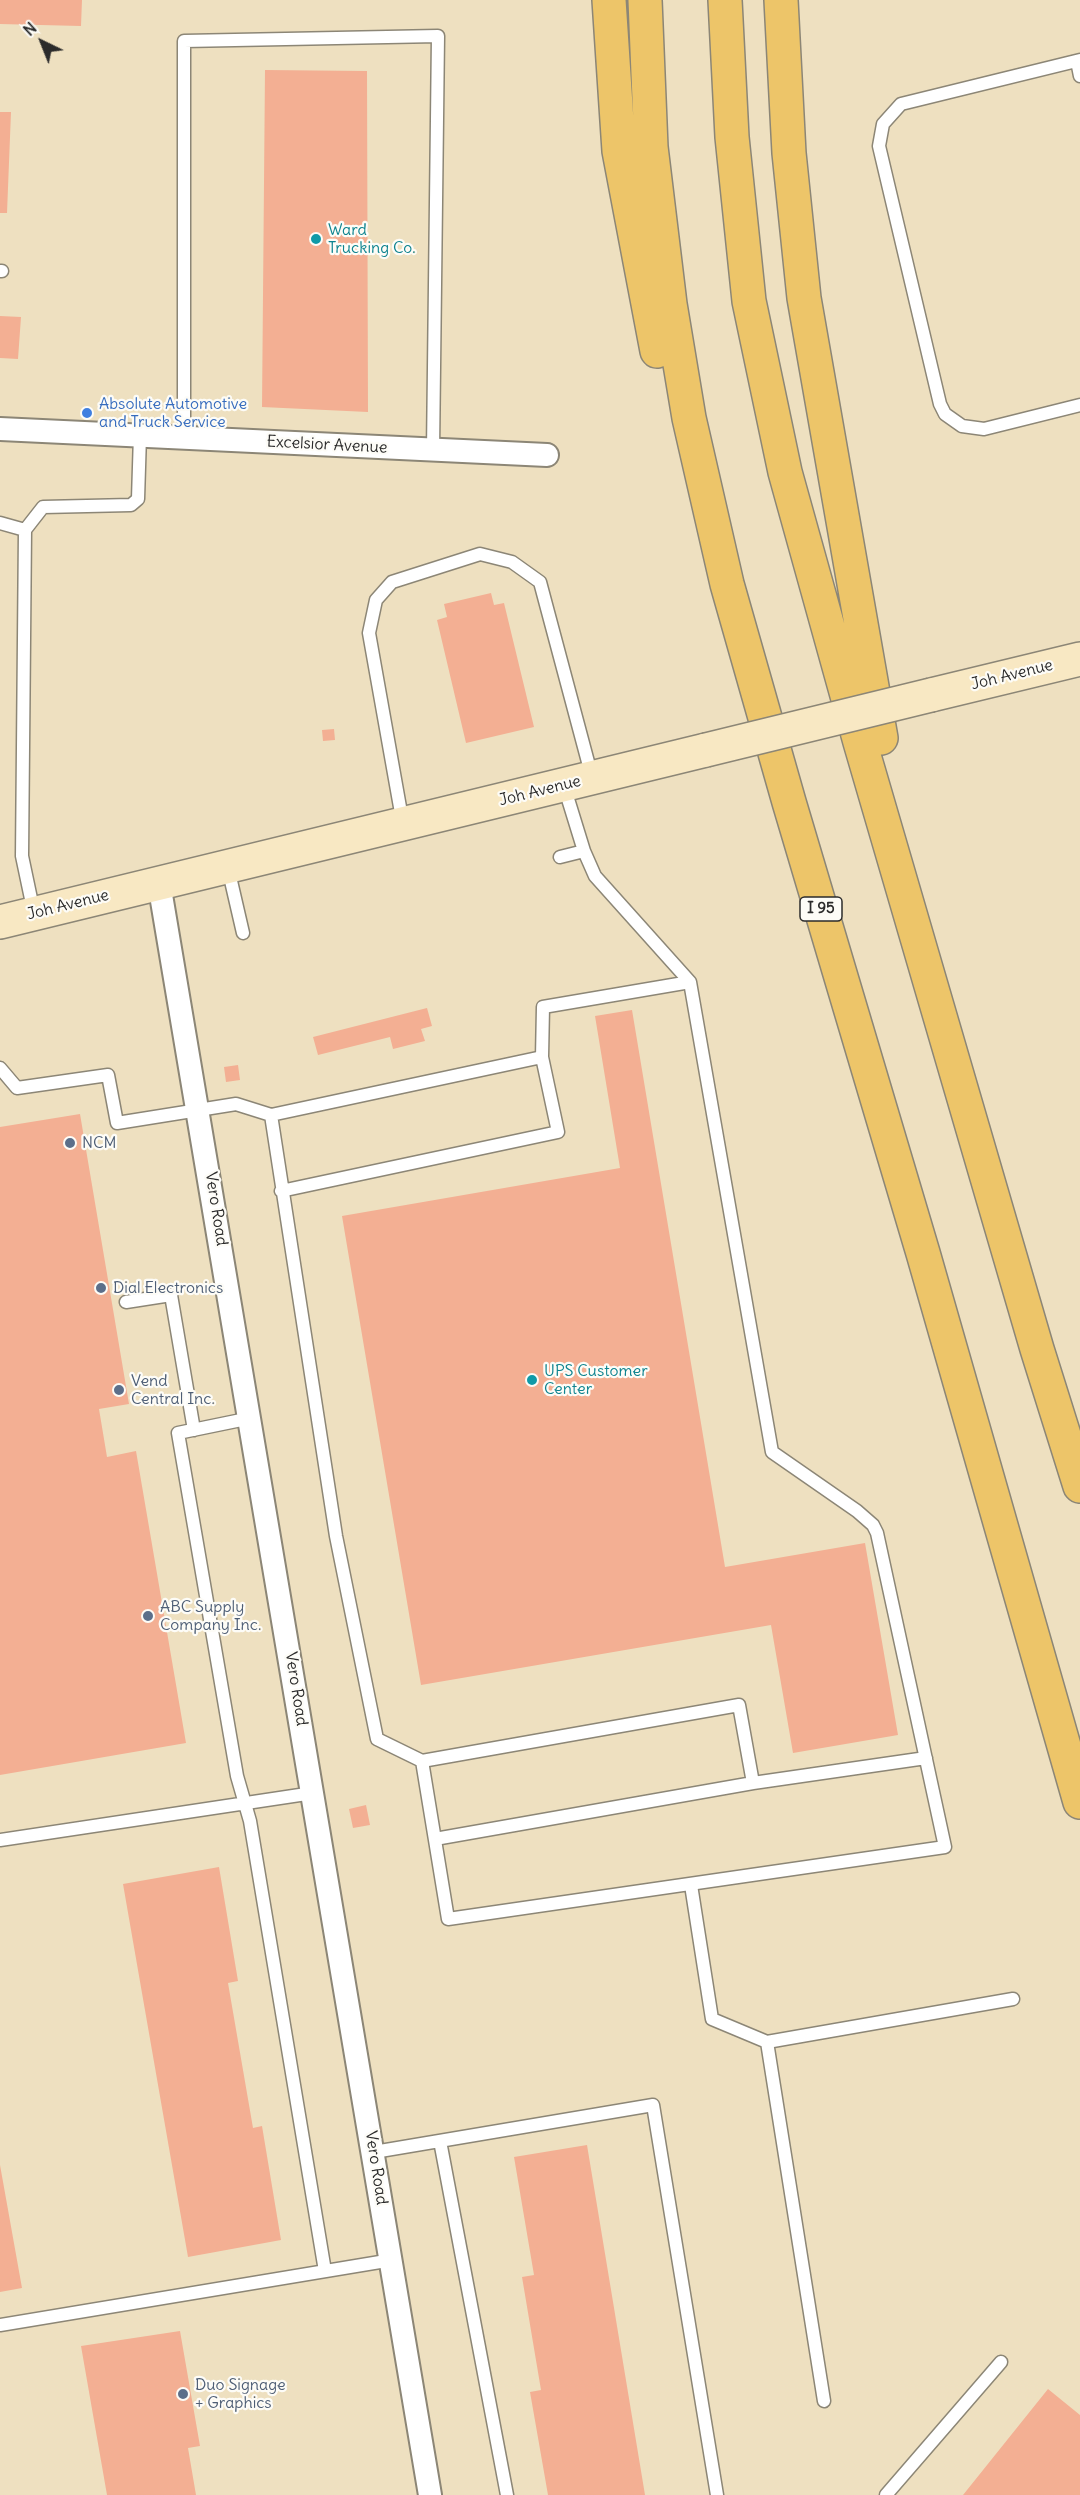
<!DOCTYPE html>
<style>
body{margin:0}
#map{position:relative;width:1080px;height:2495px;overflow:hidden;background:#eee0c0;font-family:Delius,sans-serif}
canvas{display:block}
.north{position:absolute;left:12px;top:12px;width:60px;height:60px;-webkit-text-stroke:4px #fdfcf7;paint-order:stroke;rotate:317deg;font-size:16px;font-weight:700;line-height:24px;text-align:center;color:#2b2b2b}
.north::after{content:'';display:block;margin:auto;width:21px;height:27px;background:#2b2b2b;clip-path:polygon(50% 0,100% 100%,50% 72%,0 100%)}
</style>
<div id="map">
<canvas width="1080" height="2495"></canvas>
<div class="north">N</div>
</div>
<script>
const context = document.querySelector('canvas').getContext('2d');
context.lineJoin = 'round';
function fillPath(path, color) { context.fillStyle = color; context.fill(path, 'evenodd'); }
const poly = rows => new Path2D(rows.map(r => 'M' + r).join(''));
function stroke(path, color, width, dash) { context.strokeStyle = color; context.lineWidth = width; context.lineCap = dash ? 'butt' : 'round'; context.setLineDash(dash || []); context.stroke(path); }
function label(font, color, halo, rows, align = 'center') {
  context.font = font + ' Delius,sans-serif'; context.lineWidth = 4.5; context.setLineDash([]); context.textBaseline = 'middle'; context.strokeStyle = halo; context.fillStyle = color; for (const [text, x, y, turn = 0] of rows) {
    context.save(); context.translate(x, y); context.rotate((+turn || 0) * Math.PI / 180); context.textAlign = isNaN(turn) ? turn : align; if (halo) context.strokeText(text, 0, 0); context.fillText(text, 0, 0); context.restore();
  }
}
fillPath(poly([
 [0,0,82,0,81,26,0,24],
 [265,70,367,71,368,412,262,407],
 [0,112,11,112,7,213,0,213],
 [0,316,21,317,18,359,0,358],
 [491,593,494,605,504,603,534,727,466,743,437,620,447,617,444,604],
 [334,729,335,740,323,741,322,730],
 [427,1008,432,1026,421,1029,425,1041,393,1049,390,1037,318,1055,313,1037],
 [632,1010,725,1567,865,1543,898,1735,793,1753,771,1625,421,1685,342,1216,620,1168,595,1016],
 [238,1065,240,1080,226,1082,224,1067],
 [80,1114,129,1404,99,1409,107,1457,136,1451,186,1743,0,1775,0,1127],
 [366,1805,370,1825,353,1828,349,1809],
 [219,1867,238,1981,228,1983,253,2128,262,2126,281,2240,188,2257,123,1884],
 [587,2145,645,2495,548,2495,530,2392,541,2390,522,2277,534,2275,514,2157],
 [0,2165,22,2288,0,2292],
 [180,2331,200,2446,188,2448,196,2495,107,2495,81,2346],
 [1048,2389,1080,2415,1080,2495,963,2495]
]), '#f3af93');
const lane = poly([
 [1080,60,901,104,883,124,879,146,940,404,945,414,962,426,984,429,1080,405],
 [1077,61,1080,76],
 [0,271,2,271],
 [184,438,184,41,438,36,433,450],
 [0,523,25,530],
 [403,824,369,633,376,600,392,582,480,554,512,562,540,582,592,777],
 [560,857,584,851],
 [228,868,243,933],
 [34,913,22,856,25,530,43,507,131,505,138,499,140,435],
 [0,1068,17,1088,108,1075,117,1123,236,1104,271,1115,336,1536,377,1739,422,1761,448,1919,945,1847,877,1533,873,1525,857,1511,772,1452,690,982,595,876,584,851,564,786],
 [271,1115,542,1057,543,1007,690,982],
 [281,1191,558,1132,542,1057],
 [126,1302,171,1295,194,1430],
 [251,1418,178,1433,237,1776,250,1821,325,2271],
 [422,1761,739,1705,753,1783],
 [435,1839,753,1783,926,1758],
 [0,1840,313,1793],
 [691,1885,712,2019,767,2042,824,2401],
 [767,2042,1013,1999],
 [440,2141,507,2495],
 [374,2152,653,2105,717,2495],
 [0,2325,392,2260],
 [886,2495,1001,2362]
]);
const street = poly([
 [0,429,547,455],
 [159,883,430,2495]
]);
const secondary = poly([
 [931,695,1080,659],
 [0,922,706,750]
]);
const highway = poly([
 [609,0,619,151,657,351],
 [645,0,651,147,670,304,689,418,727,584,789,802,923,1253,1080,1802],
 [725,0,732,137,749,301,785,472,860,742,1037,1349,1080,1486],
 [781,0,789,153,804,298,881,738]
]);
stroke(lane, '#8c8676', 15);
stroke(street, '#8c8676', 26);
stroke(secondary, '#8c8676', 36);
stroke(highway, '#8c8676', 36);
stroke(lane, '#fff', 12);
stroke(street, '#fff', 22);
stroke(secondary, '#f8e8c3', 33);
stroke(highway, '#edc569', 33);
const secondaryBridge = poly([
 [706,750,931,695]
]);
stroke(secondaryBridge, '#8c8676', 36, []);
stroke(secondaryBridge, '#f8e8c3', 33);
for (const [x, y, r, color] of [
 [316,239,6,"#0f9aa8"],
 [87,413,6,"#3f7fe0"],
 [70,1143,6,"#5c6f8a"],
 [101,1288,6,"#5c6f8a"],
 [532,1380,6,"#0f9aa8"],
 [119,1390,6,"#5c6f8a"],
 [148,1616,6,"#5c6f8a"],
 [183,2394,6,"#5c6f8a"]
]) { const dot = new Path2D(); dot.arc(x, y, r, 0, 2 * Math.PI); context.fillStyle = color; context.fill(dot); stroke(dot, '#fdfcf7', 2); }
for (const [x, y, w] of [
 [821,909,42]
]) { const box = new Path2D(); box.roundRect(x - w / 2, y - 12, w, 24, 4.5); context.fillStyle = '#fdfcf7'; context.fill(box); stroke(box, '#2b2b2b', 1.5); }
label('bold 15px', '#2b2b2b', null, [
 ["I 95",821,909]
]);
label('16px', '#0d838f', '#fdfcf7', [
 ["Ward",328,230],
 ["Trucking Co.",328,248],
 ["UPS Customer",544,1371],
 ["Center",544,1389]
], 'left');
label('16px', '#366cbe', '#fdfcf7', [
 ["Absolute Automotive",99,404],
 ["and Truck Service",99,422]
], 'left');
label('16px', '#2b2b2b', '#fdfcf7', [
 ["Excelsior Avenue",327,445,3],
 ["Joh Avenue",1012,675,-14],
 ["Joh Avenue",540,791,-14],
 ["Joh Avenue",68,905,-14],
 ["Vero Road",216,1209,81],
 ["Vero Road",296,1689,81],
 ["Vero Road",376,2168,81]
]);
label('16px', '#4e5e75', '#fdfcf7', [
 ["NCM",82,1143],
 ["Dial Electronics",113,1288],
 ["Vend",131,1381],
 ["Central Inc.",131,1399],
 ["ABC Supply",160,1607],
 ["Company Inc.",160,1625],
 ["Duo Signage",195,2385],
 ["+ Graphics",195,2403]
], 'left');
</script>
